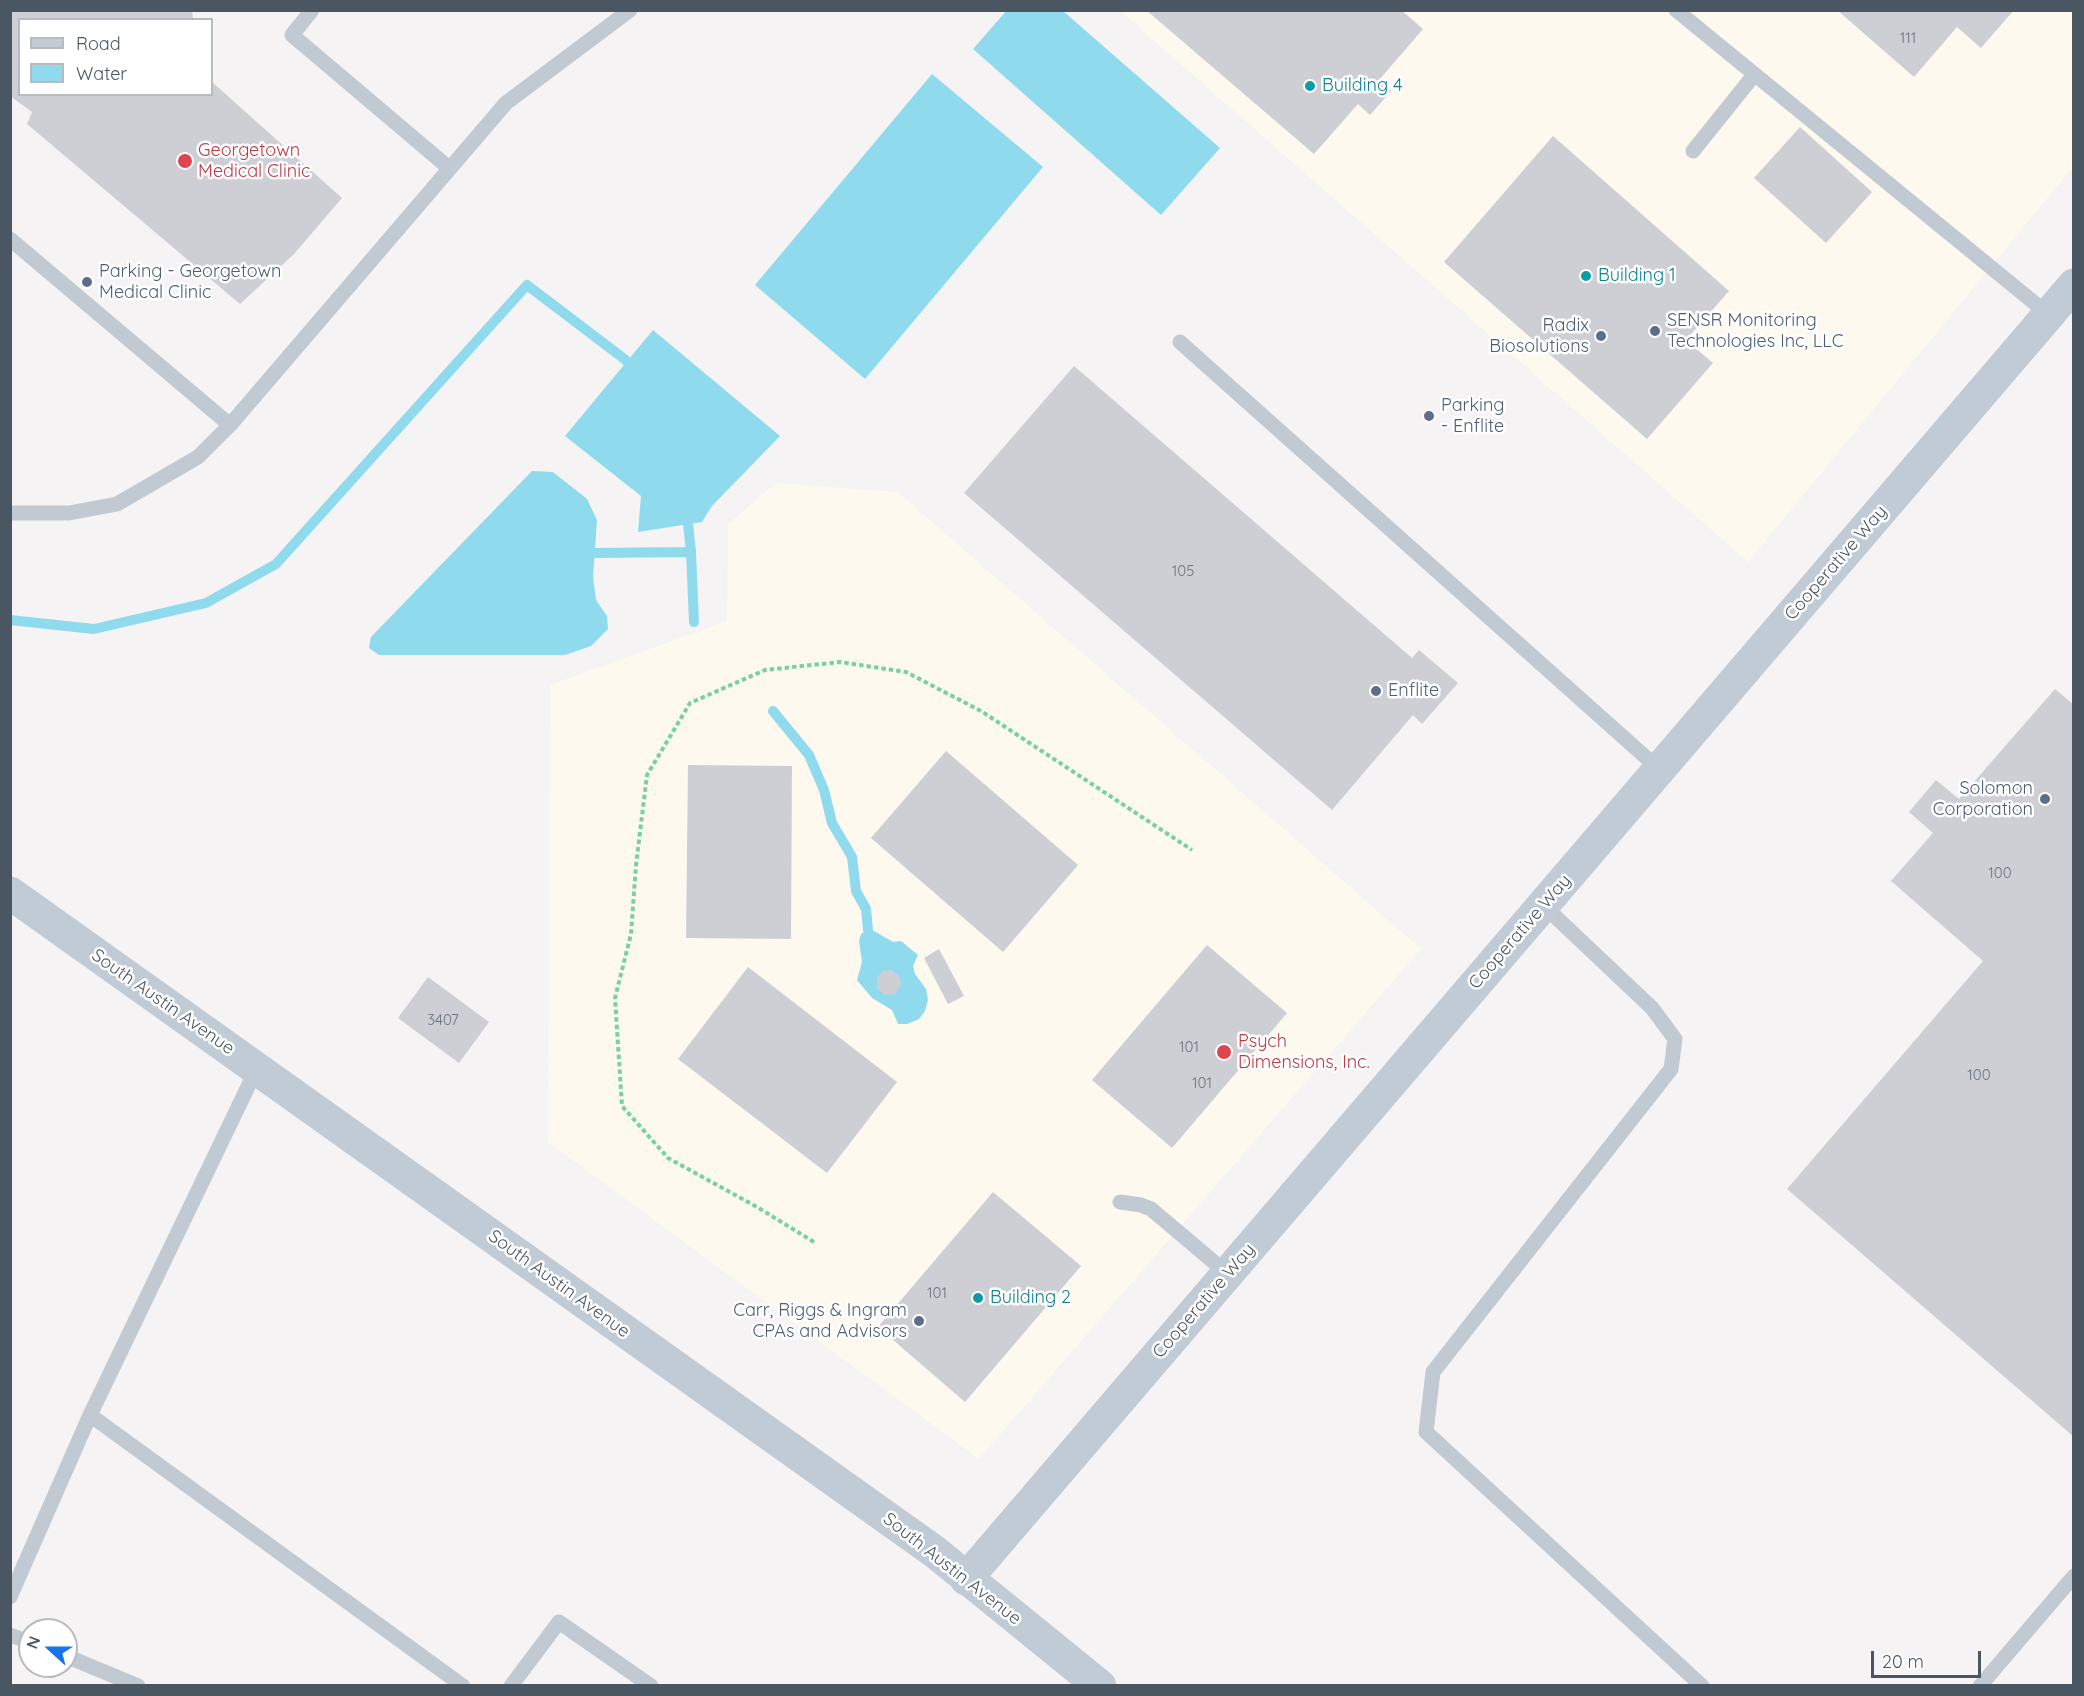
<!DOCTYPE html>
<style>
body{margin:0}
#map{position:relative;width:2084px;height:1696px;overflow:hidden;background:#f5f3f3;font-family:Quicksand,sans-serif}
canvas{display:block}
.frame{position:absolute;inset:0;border:12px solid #4a5661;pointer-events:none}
.legend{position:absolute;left:18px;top:18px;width:195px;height:78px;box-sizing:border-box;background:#fff;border:2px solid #b7bbc0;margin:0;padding:8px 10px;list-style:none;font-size:18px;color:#4a5661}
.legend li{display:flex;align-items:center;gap:12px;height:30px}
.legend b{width:30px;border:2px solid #b7bbc0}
.north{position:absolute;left:18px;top:1618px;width:60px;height:60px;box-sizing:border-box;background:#fff;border:2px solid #b7bbc0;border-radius:50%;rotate:291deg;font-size:16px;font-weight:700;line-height:24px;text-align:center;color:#4a5661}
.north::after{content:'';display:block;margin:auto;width:21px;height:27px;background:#1a73e8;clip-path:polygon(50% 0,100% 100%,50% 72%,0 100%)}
.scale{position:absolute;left:1871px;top:1651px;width:110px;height:27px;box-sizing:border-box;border:3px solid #4a5661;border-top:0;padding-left:8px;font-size:18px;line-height:21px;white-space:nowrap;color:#4a5661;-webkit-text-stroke:4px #fff;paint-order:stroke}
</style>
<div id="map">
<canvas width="2084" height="1696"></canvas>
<div class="frame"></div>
<ul class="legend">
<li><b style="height:8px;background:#c1cbd6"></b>Road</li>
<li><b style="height:16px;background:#90daee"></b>Water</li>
</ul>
<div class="north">N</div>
<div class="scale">20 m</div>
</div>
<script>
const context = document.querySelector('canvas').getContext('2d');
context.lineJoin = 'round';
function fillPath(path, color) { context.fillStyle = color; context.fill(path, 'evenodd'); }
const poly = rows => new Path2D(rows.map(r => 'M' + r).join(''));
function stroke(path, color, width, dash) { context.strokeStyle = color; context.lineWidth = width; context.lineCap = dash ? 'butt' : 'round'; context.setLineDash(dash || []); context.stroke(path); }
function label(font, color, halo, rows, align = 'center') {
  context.font = font + ' Quicksand,sans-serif'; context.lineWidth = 5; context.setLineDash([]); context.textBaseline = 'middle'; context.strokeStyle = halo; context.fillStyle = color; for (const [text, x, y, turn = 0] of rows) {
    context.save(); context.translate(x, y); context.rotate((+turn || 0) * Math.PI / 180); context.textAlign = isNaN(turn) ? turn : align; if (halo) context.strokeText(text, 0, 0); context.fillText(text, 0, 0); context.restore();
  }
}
fillPath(poly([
 [1120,11,2073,11,2073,167,1748,562],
 [776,483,898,492,1421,949,979,1459,548,1142,550,685,727,621,728,524]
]), '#fdf9ef');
fillPath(poly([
 [1007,10,1063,11,1220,148,1161,215,973,49],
 [932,74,1043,167,865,379,755,285],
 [653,330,780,436,712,506,702,522,638,532,641,496,565,436],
 [532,471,553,472,587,499,597,520,593,577,596,600,607,616,608,629,591,646,565,655,379,655,369,648,371,637],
 [868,930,874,931,893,942,901,941,918,955,913,966,915,974,926,989,928,1000,925,1011,919,1019,907,1024,898,1024,892,1010,872,998,857,980,862,962,859,941,861,934]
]), '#90daee');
stroke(poly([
 [684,512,688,524,691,552,694,622],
 [582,547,594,553,691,552],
 [10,620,94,629,206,603,276,564,527,285,627,361,632,374],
 [773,711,809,755,824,790,832,823,852,857,856,891,866,909,868,930]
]), '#90daee', 10);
fillPath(poly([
 [10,10,192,10,193,20,20,20,20,94,212,94,212,82,342,198,294,254,240,304,27,124,32,112,10,96],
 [1146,10,1401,10,1423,29,1379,80,1391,91,1370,115,1358,104,1314,154],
 [1837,10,2014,10,1981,48,1957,27,1914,77],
 [1800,127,1872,192,1826,243,1754,178],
 [1553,136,1729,291,1686,340,1713,363,1647,439,1444,262],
 [1074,366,1412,658,1419,650,1458,683,1422,724,1413,715,1332,810,964,493],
 [2055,689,2074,705,2074,1437,1787,1189,1983,961,1891,881,1933,833,1909,812,1936,780,1959,799],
 [946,751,1078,865,1003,952,871,838],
 [688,765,792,766,791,939,686,938],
 [1207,945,1287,1013,1172,1148,1092,1080],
 [939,949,964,996,948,1004,924,958],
 [748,967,897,1082,827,1173,678,1059],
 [891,970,899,976,901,984,896,994,885,995,877,989,877,978,882,971],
 [428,977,489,1022,459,1063,398,1018],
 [993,1192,1081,1266,965,1402,878,1327]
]), '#cdcfd5');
stroke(poly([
 [814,1242,757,1207,668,1158,622,1106,615,998,631,934,636,865,647,775,690,703,765,670,840,662,906,672,981,711,1192,850]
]), '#7ad0a6', 4, [4.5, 3]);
stroke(poly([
 [312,10,292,35,449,168],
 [1676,10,2048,314],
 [1693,151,1754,75],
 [10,239,230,425,506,103,630,10],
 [1180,342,1659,769],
 [10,513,69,513,117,504,198,457,230,425],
 [1543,905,1652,1008,1675,1039,1671,1069,1433,1372,1426,1432,1702,1686],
 [1120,1202,1141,1205,1151,1209,1228,1274],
 [90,1415,463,1686],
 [10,1597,90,1415,257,1068],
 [10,1635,30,1642],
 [66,1656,138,1686],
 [511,1686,559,1622,651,1686],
 [1980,1686,2074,1576]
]), '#c1cad2', 15);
stroke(poly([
 [10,893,935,1552,1100,1686],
 [966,1579,2074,285]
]), '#c1cbd6', 33);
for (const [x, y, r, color] of [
 [1310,86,6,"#0f9aa8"],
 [185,161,8,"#e0444e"],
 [1586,276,6,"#0f9aa8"],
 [87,282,6,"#5c6f8a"],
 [1655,331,6,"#5c6f8a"],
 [1601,336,6,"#5c6f8a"],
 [1429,416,6,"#5c6f8a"],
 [1376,691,6,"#5c6f8a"],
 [2045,799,6,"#5c6f8a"],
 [1224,1052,8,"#e0444e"],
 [978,1298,6,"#0f9aa8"],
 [919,1321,6,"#5c6f8a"]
]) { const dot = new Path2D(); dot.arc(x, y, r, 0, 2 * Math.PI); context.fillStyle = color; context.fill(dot); stroke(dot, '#fff', 2); }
label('15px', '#6b747e', null, [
 ["111",1908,38],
 ["105",1183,571],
 ["100",2000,873],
 ["3407",443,1020],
 ["101",1189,1047],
 ["100",1979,1075],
 ["101",1202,1083],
 ["101",937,1293]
]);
label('18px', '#0d838f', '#fff', [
 ["Building 4",1322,86],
 ["Building 1",1598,276],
 ["Building 2",990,1298]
], 'left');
label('18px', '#be3a42', '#fff', [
 ["Georgetown",198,151],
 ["Medical Clinic",198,172],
 ["Psych",1238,1042],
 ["Dimensions, Inc.",1238,1063]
], 'left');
label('18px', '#4e5e75', '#fff', [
 ["Parking - Georgetown",99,272],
 ["Medical Clinic",99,293],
 ["SENSR Monitoring",1667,321],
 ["Technologies Inc, LLC",1667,342],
 ["Radix",1589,326,"right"],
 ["Biosolutions",1589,347,"right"],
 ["Parking",1441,406],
 ["- Enflite",1441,427],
 ["Enflite",1388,691],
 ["Solomon",2033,789,"right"],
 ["Corporation",2033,810,"right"],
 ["Carr, Riggs & Ingram",907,1311,"right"],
 ["CPAs and Advisors",907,1332,"right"]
], 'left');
label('18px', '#4a5661', '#fff', [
 ["Cooperative Way",1836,563,-49],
 ["Cooperative Way",1520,932,-49],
 ["South Austin Avenue",163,1002,35],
 ["South Austin Avenue",559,1284,36],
 ["Cooperative Way",1204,1301,-49],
 ["South Austin Avenue",952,1569,38]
]);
</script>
